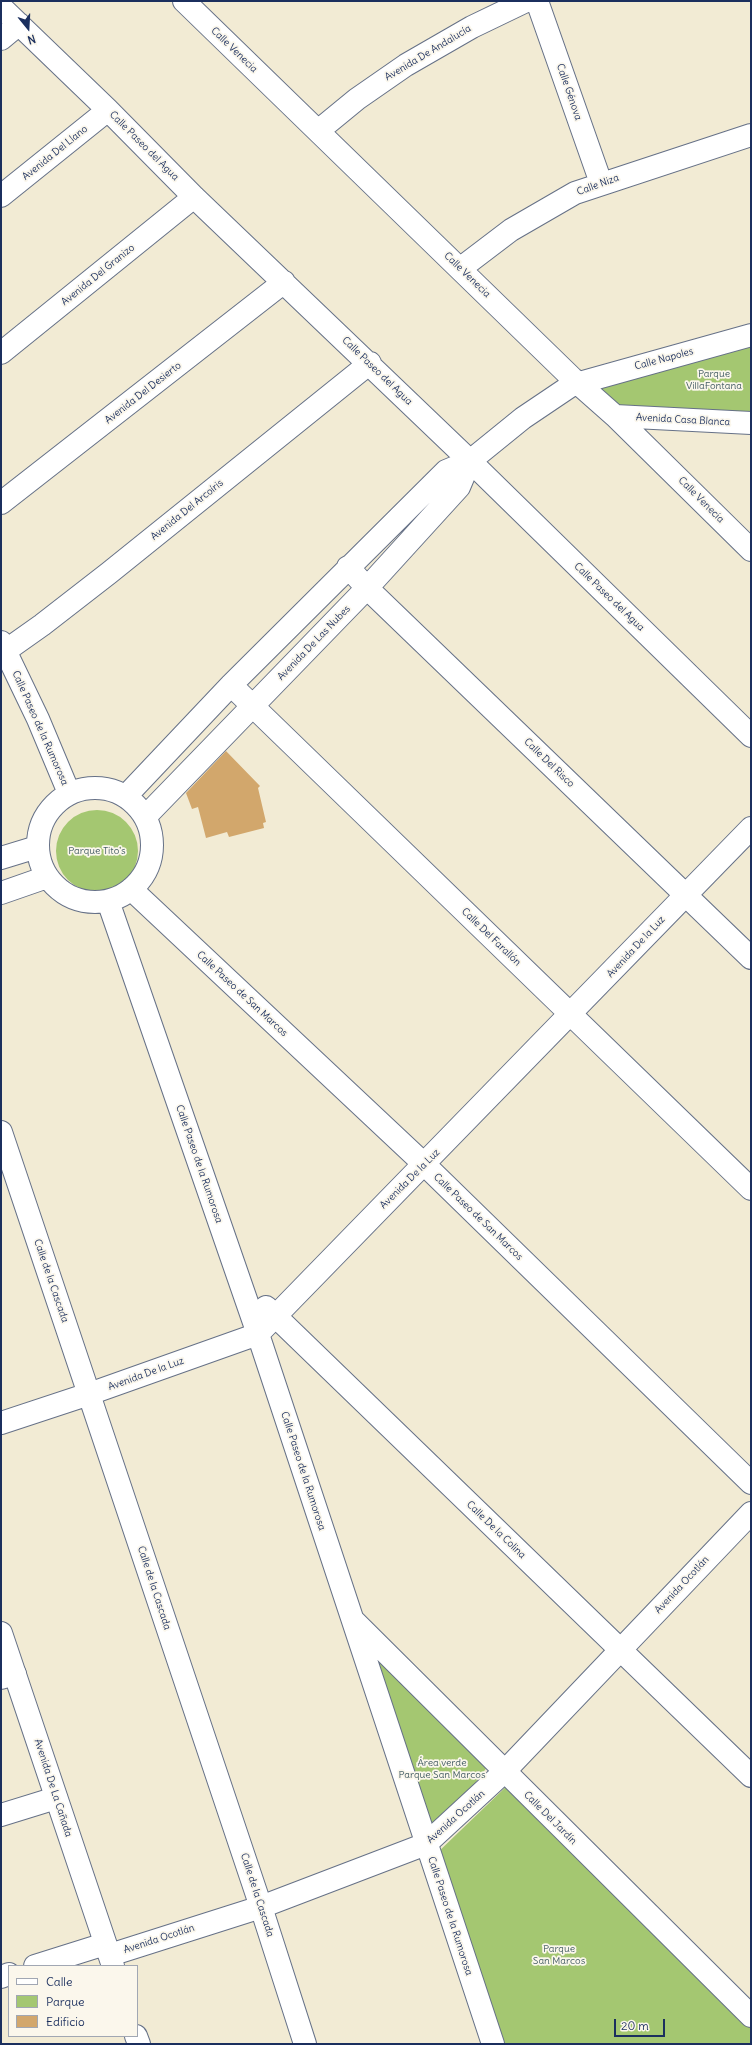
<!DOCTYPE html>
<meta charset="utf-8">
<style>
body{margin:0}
#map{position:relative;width:752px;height:2045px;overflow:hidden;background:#f2ebd4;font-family:Delius,sans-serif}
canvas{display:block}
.frame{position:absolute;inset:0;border:2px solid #1b2f5e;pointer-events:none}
.legend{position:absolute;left:8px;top:1965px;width:130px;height:72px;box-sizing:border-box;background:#fbf7ec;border:1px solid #a1a7b3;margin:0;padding:5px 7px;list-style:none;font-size:12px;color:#1b2f5e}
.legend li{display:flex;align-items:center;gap:8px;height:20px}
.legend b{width:20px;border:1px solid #a1a7b3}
.north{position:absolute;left:8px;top:8px;width:40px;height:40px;-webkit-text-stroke:3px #fbf7ec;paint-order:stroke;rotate:162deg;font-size:11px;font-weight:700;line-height:16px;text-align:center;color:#1b2f5e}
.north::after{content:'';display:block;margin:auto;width:14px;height:18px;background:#1b2f5e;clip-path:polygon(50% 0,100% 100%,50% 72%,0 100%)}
.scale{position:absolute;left:614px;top:2019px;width:51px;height:18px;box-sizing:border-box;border:2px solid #1b2f5e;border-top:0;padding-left:5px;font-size:12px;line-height:14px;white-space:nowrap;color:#1b2f5e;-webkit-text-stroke:3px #fbf7ec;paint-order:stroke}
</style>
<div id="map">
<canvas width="752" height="2045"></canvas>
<div class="frame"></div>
<ul class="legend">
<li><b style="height:5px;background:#fff"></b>Calle</li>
<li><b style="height:11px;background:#a4c771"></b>Parque</li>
<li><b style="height:11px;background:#d2a76c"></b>Edificio</li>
</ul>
<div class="north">N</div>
<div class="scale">20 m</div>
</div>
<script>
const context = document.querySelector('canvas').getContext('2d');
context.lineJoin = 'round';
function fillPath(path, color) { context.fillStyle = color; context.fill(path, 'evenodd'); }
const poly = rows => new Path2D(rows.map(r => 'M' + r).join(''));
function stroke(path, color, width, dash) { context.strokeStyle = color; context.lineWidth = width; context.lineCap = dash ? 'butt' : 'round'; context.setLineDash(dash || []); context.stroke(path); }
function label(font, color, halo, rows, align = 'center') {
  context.font = font + ' Delius,sans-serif'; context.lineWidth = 3.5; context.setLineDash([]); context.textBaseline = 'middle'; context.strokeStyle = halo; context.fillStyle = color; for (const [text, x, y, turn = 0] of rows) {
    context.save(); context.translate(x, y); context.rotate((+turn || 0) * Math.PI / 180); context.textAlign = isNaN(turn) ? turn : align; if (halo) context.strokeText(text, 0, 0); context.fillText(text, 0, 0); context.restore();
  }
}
fillPath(poly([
 [751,333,751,419,606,410,574,379],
 '56 851a41 41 0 1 1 82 0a41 41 0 1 1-82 0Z',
 [374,1656,488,1766,429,1844,461,1942,435,1855,512,1781,751,2025,751,2044,493,2044,418,1815]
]), '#a4c771');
fillPath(poly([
 [226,751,260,786,258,788,266,822,263,823,264,828,229,837,227,832,206,838,198,807,192,809,186,793]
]), '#d2a76c');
const minor = poly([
 [184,1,572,378,615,416,751,550],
 [537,1,601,183],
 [1,7,108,110,194,197,470,461,751,736],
 [1,39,19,24],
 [318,131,357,99,406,65,472,27,526,1],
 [1,196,108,110],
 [461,268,511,230,575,193,751,135],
 [1,353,194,197],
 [615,416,751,423],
 [1,503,284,282],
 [348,567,367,588,751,958],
 [1,642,38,719,69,793],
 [1,654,42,625,109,573,370,363],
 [231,685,751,1189],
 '38 845a57 57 0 1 1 114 0a57 57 0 1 1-114 0Z',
 [126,796,231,685,446,471,470,461,523,418,572,385,751,335],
 [145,817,367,588,459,487,470,461],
 [1,858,37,847],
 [131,889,425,1165,751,1483],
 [1,893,47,877],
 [108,901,258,1334,493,2044],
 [1,1132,261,1907,305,2044],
 [266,1307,751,1776],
 [1,1423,89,1394,258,1334,751,828],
 [355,1622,751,2016],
 [1,1678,15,1674],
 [1,1815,56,1798]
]);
const major = poly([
 [1,1633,113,1966],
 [110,1955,261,1907,426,1844,504,1772,751,1513],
 [35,1966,105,1944],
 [1,1977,9,1974],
 [136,2036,139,2044]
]);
stroke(minor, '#667187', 24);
stroke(major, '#667187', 24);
stroke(minor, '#fff', 22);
stroke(major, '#fff', 22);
label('10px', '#1b2f5e', '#fbf7ec', [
 ["Calle Venecia",234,50,44],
 ["Avenida De Andalucía",428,53,-31],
 ["Calle Génova",569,92,71],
 ["Calle Paseo del Agua",144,146,45],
 ["Avenida Del Llano",55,153,-39],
 ["Calle Niza",598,185,-20],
 ["Avenida Del Granizo",98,275,-39],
 ["Calle Venecia",467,275,44],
 ["Calle Napoles",664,359,-15],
 ["Calle Paseo del Agua",377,371,44],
 ["Avenida Del Desierto",143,393,-38],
 ["Avenida Casa Blanca",683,420,3],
 ["Calle Venecia",701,500,45],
 ["Avenida Del Arcoíris",187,510,-39],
 ["Calle Paseo del Agua",609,597,44],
 ["Avenida De Las Nubes",314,643,-46],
 ["Calle Paseo de la Rumorosa",40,728,66],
 ["Calle Del Risco",549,763,44],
 ["Calle Del Farallón",491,937,44],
 ["Avenida De la Luz",636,947,-47],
 ["Calle Paseo de San Marcos",242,994,43],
 ["Calle Paseo de la Rumorosa",199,1164,71],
 ["Avenida De la Luz",410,1179,-45],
 ["Calle Paseo de San Marcos",478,1217,44],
 ["Calle de la Cascada",51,1281,71],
 ["Avenida De la Luz",146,1374,-20],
 ["Calle Paseo de la Rumorosa",303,1471,72],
 ["Calle De la Colina",496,1530,44],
 ["Avenida Ocotlán",682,1585,-47],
 ["Calle de la Cascada",154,1588,72],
 ["Avenida De La Cañada",53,1788,72],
 ["Avenida Ocotlán",456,1817,-42],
 ["Calle Del Jardín",550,1818,45],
 ["Calle de la Cascada",257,1895,72],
 ["Calle Paseo de la Rumorosa",450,1916,72],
 ["Avenida Ocotlán",159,1939,-18]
]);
label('10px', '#445d64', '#fbf7ec', [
 ["Parque",714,374],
 ["VillaFontana",714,386],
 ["Parque Tito's",97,851],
 ["Área verde",442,1763],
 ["Parque San Marcos",442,1775],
 ["Parque",559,1949],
 ["San Marcos",559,1961]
]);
</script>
